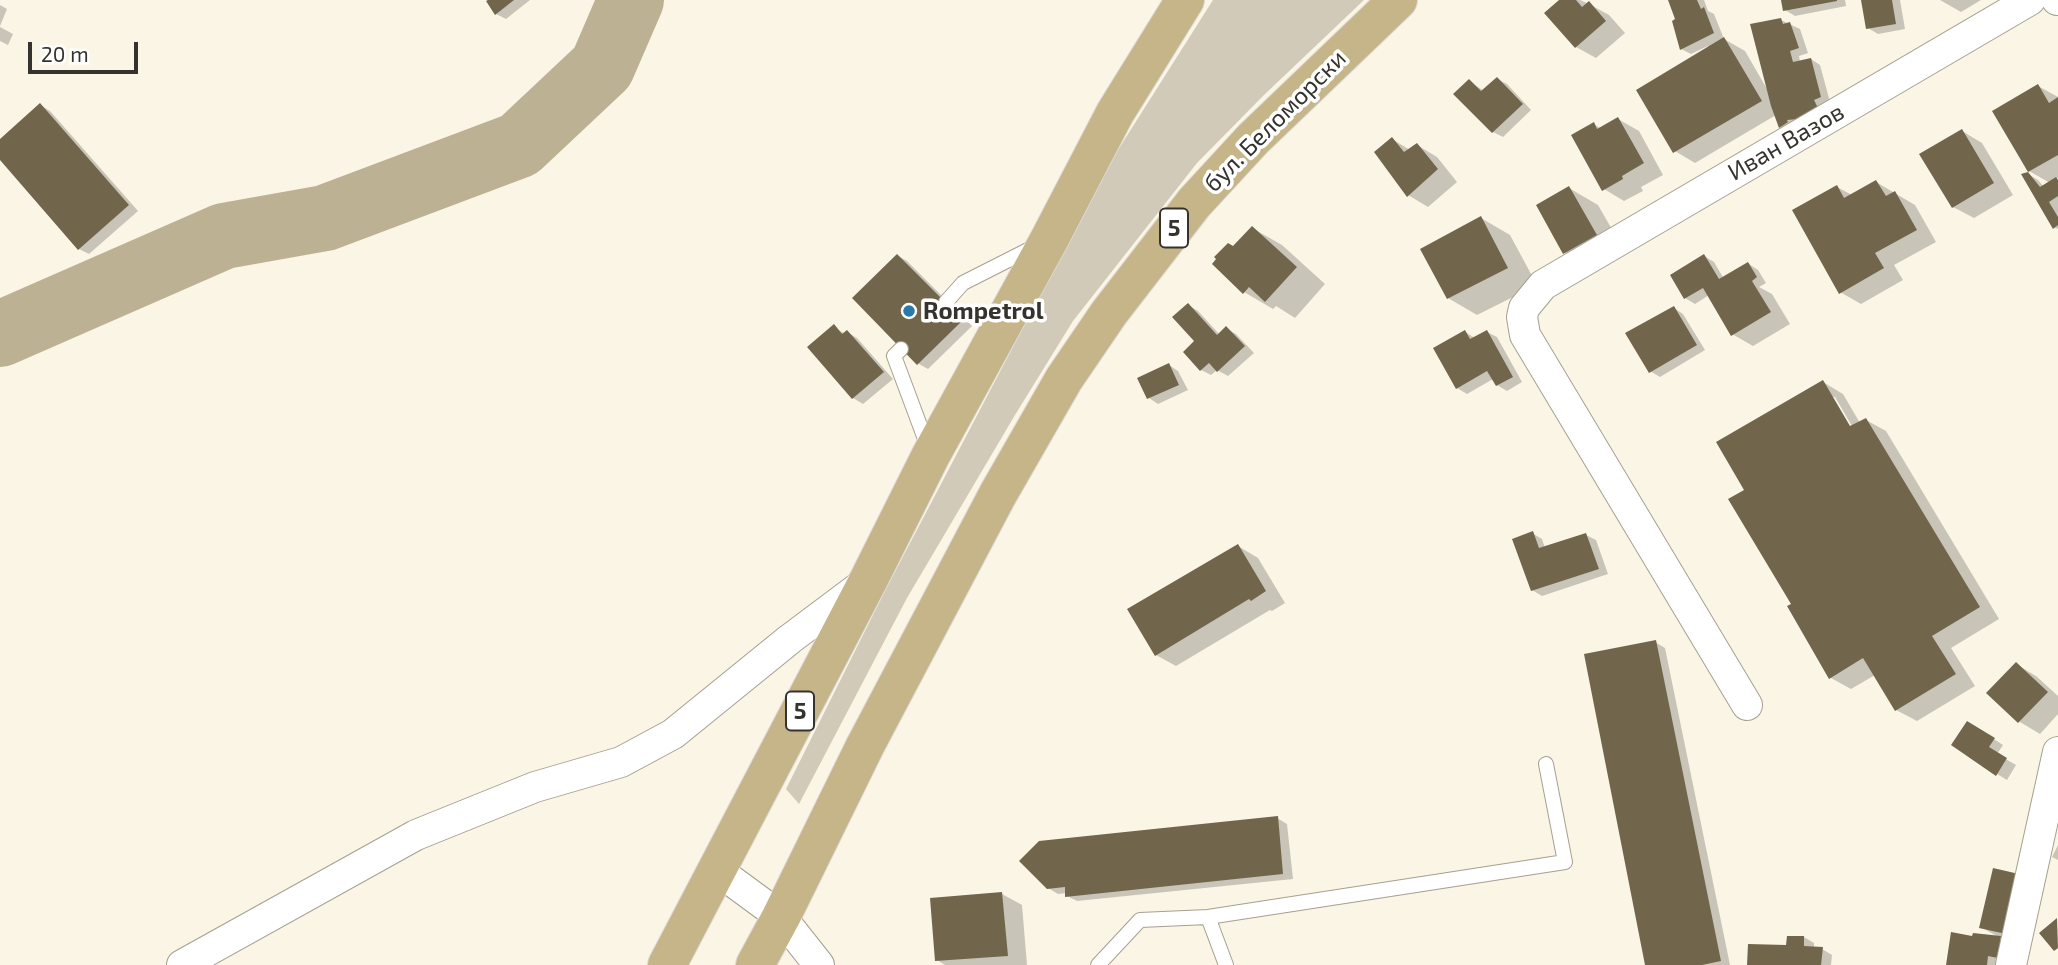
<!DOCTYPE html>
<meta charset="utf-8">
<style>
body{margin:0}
#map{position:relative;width:2058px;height:965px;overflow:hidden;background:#fbf5e5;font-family:"Exo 2",sans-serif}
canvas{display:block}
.scale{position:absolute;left:28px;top:42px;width:110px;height:32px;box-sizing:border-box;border:4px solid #35332d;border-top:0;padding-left:9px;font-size:21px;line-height:24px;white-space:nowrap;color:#35332d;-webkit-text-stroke:5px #fff;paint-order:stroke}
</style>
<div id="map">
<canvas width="2058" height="965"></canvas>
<div class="scale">20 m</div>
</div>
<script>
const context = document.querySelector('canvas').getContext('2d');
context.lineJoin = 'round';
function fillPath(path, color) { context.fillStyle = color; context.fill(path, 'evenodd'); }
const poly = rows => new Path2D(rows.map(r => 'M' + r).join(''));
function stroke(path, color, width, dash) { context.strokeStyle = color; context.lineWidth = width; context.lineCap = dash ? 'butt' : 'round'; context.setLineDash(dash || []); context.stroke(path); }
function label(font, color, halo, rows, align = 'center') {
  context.font = font + ' "Exo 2",sans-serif'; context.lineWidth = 7; context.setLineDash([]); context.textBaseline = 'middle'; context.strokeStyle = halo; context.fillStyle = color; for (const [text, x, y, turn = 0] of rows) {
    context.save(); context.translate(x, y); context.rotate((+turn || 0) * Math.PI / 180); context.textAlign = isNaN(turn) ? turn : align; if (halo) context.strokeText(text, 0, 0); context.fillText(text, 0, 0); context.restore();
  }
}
fillPath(poly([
 [1213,0,1364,0,1264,95,1197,163,1073,321,1015,415,907,598,799,804,786,789,888,585,1109,164]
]), '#d2cab8');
fillPath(poly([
 [491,0,530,0,506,19,496,14],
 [1562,0,1580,0,1589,4,1609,15,1625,33,1596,58,1576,47],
 [1670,0,1704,0,1708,11,1714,14,1724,39,1745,51,1767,89,1781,20,1800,29,1808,53,1799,56,1800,62,1811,59,1820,65,1830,102,1790,132,1780,127,1776,115,1695,163,1675,151,1709,49,1708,46,1691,54,1681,49,1677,20],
 [1783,0,1845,0,1846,6,1795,16,1785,10],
 [1862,0,1900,0,1905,29,1878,34,1868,28],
 [1940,0,1981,0,1961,12],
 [0,5,7,9,0,26],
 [0,27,13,34,8,45,0,41],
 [1497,79,1507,84,1531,110,1503,137,1493,132,1469,81,1484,91],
 [2038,86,2058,97,2058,178,2056,179,2058,180,2058,229,2054,227,2028,174,2038,180,2044,187,2050,183,2029,171],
 [40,105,50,111,138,211,89,254,79,249,0,157,0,141],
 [1618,119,1639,131,1663,175,1641,187,1643,191,1624,201,1604,189,1594,124,1601,129],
 [1962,131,1982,143,2013,195,1974,218,1953,207],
 [1392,139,1410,150,1417,145,1437,157,1457,182,1428,207,1408,195],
 [1876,182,1915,205,1936,242,1894,265,1903,280,1861,304,1840,292,1837,187,1852,195],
 [1569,188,1598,205,1625,252,1594,270,1565,253],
 [1481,218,1510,235,1537,285,1477,315,1448,298],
 [1252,228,1282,245,1325,284,1295,318,1276,306,1273,309,1244,292,1234,248],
 [898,256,907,261,972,326,928,369,919,364,854,298],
 [1704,256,1714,262,1724,279,1749,264,1758,270,1766,283,1759,287,1772,294,1790,324,1753,346,1732,334,1709,295,1695,304,1685,298],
 [1188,305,1198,311,1220,335,1227,329,1236,334,1254,353,1228,376,1217,370,1211,375,1201,370],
 [1674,308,1683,314,1705,350,1660,377,1650,371],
 [834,327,845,334,847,332,857,338,893,379,863,404,853,398,810,347],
 [1465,332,1475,338,1487,332,1497,337,1522,382,1507,391,1497,385,1493,379,1467,394,1457,388],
 [1169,365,1178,371,1188,390,1158,404,1149,398],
 [1823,382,1843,394,1860,423,1866,420,1886,431,1999,619,1951,648,1975,686,1917,721,1896,710,1875,675,1851,689,1831,678,1793,605,1746,491],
 [1831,397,1835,397,1856,433,1853,435],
 [1532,533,1542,539,1545,548,1586,535,1596,540,1608,574,1542,596,1532,590],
 [1238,546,1258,558,1285,603,1272,611,1270,610,1176,666,1156,655],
 [1655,642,1665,648,1730,965,1647,965],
 [2016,664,2036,676,2058,696,2058,714,2040,734,2020,722,1989,693],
 [1977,728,2003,745,1997,754,2016,765,2007,780,1997,774],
 [1277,818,1287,824,1293,879,1077,901,1067,896,1067,893,1058,894,1048,888],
 [2058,845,2058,860,2052,857],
 [2019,876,1997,965,1948,965,1974,938,2000,938,1981,927],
 [1002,894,1022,905,1027,965,945,965,937,960],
 [1804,937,1814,943,1814,948,1822,949,1832,955,1831,965,1748,965]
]), '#0003');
stroke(poly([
 [0,334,224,236,325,218,519,145,602,67,631,0]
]), '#bdb194', 66);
fillPath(poly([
 [488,0,514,0,495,15,486,1],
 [1559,0,1576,0,1582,7,1589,1,1606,21,1575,48,1544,13],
 [1668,0,1697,0,1701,9,1704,7,1714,33,1680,50,1672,21,1675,19],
 [1781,0,1837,0,1837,1,1783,11],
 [1861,0,1892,0,1896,24,1866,29],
 [1781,18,1783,24,1790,22,1799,48,1790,51,1793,62,1811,58,1821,97,1814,100,1818,108,1798,119,1787,120,1788,122,1779,128,1771,106,1750,24],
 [1724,37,1762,101,1673,153,1636,90],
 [1497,77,1523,104,1492,133,1453,94,1469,79,1481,91],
 [2038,84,2049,103,2058,97,2058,155,2028,172,1992,111],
 [40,103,129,205,78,250,0,160,0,139],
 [1618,117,1644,163,1622,176,1623,179,1602,191,1571,135,1594,122,1597,129],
 [1962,129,1994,183,1952,208,1919,154],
 [1392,137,1404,152,1417,143,1438,169,1407,197,1374,152],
 [2028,172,2040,187,2056,177,2058,180,2058,196,2049,202,2058,217,2058,225,2053,229,2021,174],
 [1876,180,1886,196,1895,191,1917,230,1875,253,1884,268,1839,294,1792,210,1837,185,1844,198],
 [1569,186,1597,235,1563,254,1536,205],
 [1481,216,1508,268,1447,299,1420,249],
 [1252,226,1297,267,1265,302,1249,287,1243,294,1212,264,1216,259,1214,257,1228,243,1233,246],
 [897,254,963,320,917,365,852,298],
 [1704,254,1719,279,1748,262,1757,277,1752,281,1771,312,1731,336,1703,288,1684,299,1670,275],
 [1188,303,1217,335,1226,326,1245,346,1217,372,1209,363,1200,371,1183,352,1194,341,1172,317],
 [1674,306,1697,345,1649,373,1625,333],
 [834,324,842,334,847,330,884,372,852,399,807,347],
 [1465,330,1470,339,1487,330,1513,377,1496,386,1487,371,1456,389,1433,348],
 [1169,363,1179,385,1147,399,1137,378],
 [1823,380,1850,426,1866,418,1980,607,1932,636,1956,674,1895,711,1863,658,1829,679,1787,606,1791,604,1728,499,1744,490,1716,442],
 [1533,531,1539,548,1586,533,1599,569,1531,591,1512,539],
 [1238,544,1266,591,1251,601,1249,599,1155,656,1127,609],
 [1656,640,1721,961,1702,965,1645,965,1584,654],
 [2016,662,2048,692,2018,723,1986,693],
 [1967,721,1995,738,1989,747,2007,758,1996,776,1951,745],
 [1278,816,1283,874,1065,897,1065,887,1047,889,1019,861,1039,841],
 [1993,868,2019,874,2006,934,1979,928],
 [1002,892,1008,956,935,961,930,898],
 [2057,918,2058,948,2054,951,2039,933],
 [1951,932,1972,936,1973,933,2001,936,1998,958,1988,956,1987,965,1946,965],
 [1787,936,1804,936,1804,946,1823,947,1821,965,1747,965,1748,944,1786,945]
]), '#71664b');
const service = poly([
 [946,302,963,283,1034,247],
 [901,349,894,356,928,447],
 [1208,917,1226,965],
 [1098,965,1140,920,1208,917,1565,862,1546,764]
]);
const minor = poly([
 [2057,0,2058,0],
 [1747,705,1525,335,1522,317,1524,308,1543,285,2030,0],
 [717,870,781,917,819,965],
 [182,965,416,835,535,787,621,762,673,734,790,639,866,582],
 [2011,965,2058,752]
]);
const primary = poly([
 [667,965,869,579,931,455,1050,238,1115,113,1185,0],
 [755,965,781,917,865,746,998,494,1064,379,1109,313,1194,203,1253,139,1398,0]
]);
stroke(service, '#a5a091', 16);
stroke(minor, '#a5a091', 32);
stroke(primary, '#dbdad9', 40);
stroke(service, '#fff', 14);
stroke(minor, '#fff', 30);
stroke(primary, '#c5b588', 38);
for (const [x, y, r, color] of [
 [909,311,7,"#287aab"]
]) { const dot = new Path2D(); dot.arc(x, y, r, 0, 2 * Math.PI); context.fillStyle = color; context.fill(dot); stroke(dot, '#fff', 2.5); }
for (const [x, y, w] of [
 [1174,228,28],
 [800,711,28]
]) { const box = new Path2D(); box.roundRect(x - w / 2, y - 19.5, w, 39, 5); context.fillStyle = '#fff'; context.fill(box); stroke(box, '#35332d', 2); }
label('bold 23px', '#35332d', null, [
 ["5",1174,228],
 ["5",800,711]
]);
label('24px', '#35332d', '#fff', [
 ["бул. Беломорски",1275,121,-45],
 ["Иван Вазов",1786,142,-30]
]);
label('bold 24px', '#35332d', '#fff', [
 ["Rompetrol",923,311]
], 'left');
</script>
